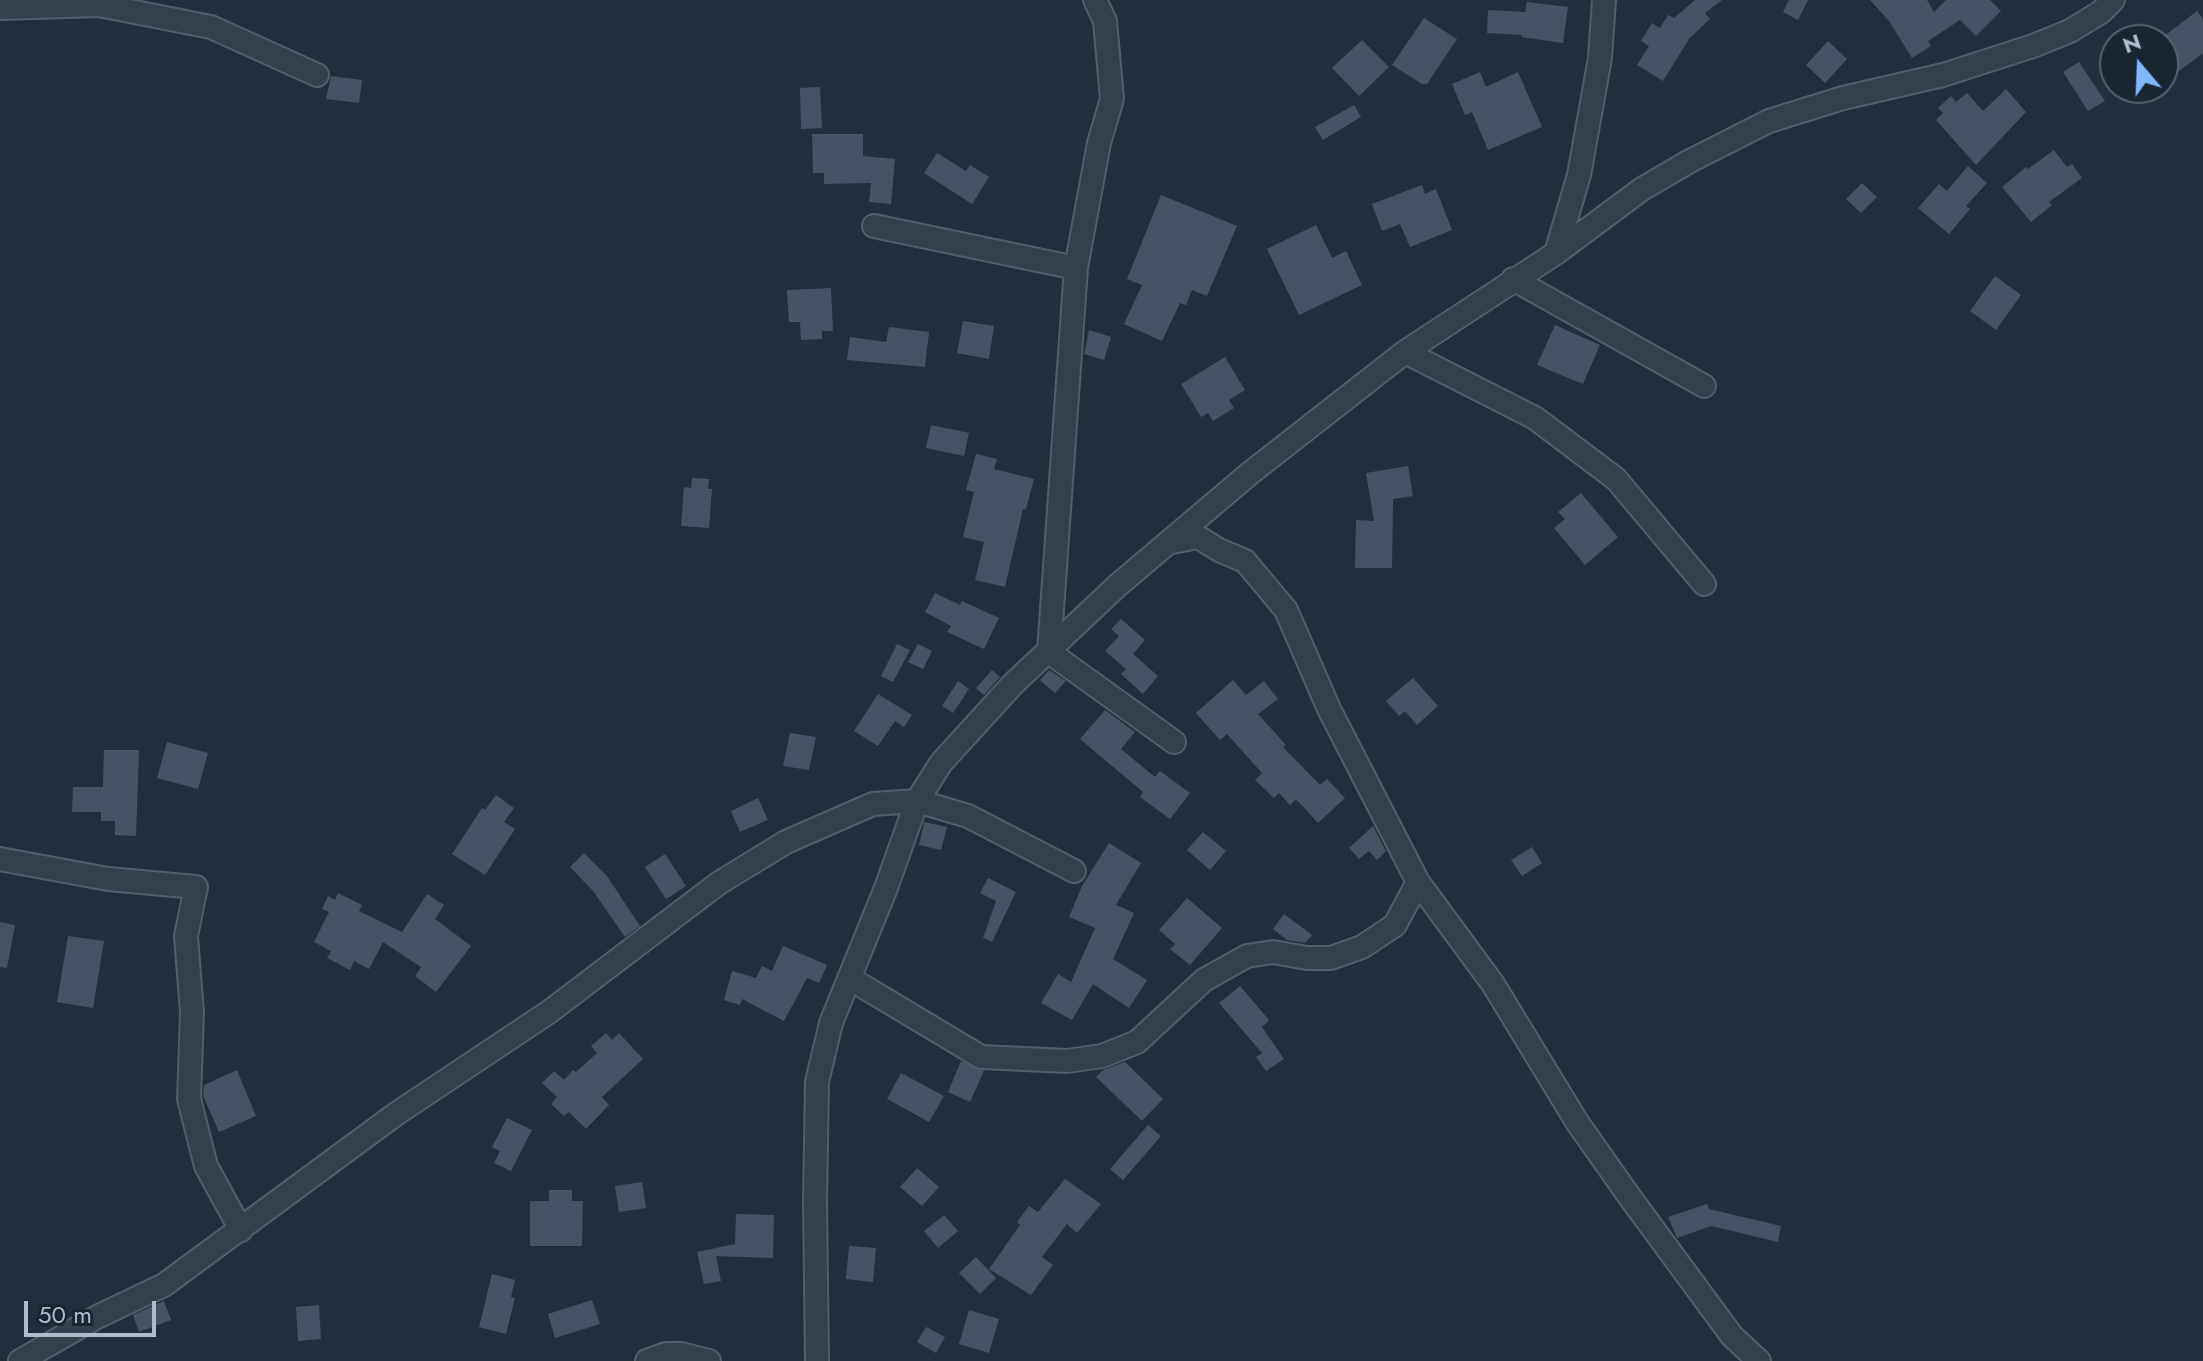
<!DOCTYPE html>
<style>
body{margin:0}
#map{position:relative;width:2203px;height:1361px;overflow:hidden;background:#212f3d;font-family:Jost,sans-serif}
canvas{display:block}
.north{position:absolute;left:2099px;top:24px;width:80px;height:80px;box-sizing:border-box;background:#1b2532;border:2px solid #57616e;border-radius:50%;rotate:341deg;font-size:22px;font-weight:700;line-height:32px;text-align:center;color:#b1bbc9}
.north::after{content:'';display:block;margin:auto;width:28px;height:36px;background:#80b7fe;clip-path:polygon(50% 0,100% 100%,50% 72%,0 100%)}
.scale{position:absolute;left:24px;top:1301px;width:132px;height:36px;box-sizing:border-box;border:4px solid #b1bbc9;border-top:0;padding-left:10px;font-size:24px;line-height:28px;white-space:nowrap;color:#b1bbc9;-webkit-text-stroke:6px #1b2532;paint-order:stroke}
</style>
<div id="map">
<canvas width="2203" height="1361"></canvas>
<div class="north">N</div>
<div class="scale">50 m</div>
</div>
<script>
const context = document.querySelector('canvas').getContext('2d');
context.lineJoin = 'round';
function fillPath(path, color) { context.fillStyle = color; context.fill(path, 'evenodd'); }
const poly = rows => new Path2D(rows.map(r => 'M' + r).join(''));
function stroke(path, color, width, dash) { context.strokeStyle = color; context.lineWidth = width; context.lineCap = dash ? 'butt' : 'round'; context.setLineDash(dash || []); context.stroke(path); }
fillPath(poly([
 [1695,0,1722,0,1705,13,1710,19,1689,39,1663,81,1637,65,1649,46,1641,41,1652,23,1660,28,1668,15,1674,18],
 [1789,0,1808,0,1798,20,1783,12],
 [1870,0,1927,0,1934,12,1946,0,1990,0,2001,11,1976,36,1960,20,1928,41,1931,46,1912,58,1889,21],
 [1527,2,1568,7,1563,43,1521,37,1522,35,1487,33,1488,10,1525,12],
 [2197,11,2203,19,2203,53,2163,83,2163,37],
 [1424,18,1457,39,1427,84,1422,84,1392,65],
 [1362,40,1389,67,1359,96,1332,68],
 [1828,41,1847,59,1825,83,1806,65],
 [2079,62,2105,101,2088,111,2063,72],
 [1480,72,1486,87,1518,72,1542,127,1488,150,1472,112,1465,115,1452,84],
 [331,76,362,80,359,103,326,99],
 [820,87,822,128,801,129,800,88],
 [2006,89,2026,112,1976,165,1936,120,1943,113,1938,108,1951,96,1956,102,1967,93,1983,111],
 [1354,105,1361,117,1323,140,1315,127],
 [812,134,863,134,863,156,895,159,891,204,869,202,871,183,824,184,824,173,813,173],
 [2054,150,2067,167,2072,164,2082,178,2049,202,2052,205,2031,222,2002,187,2026,167,2028,169],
 [937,153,966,171,970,165,989,177,972,204,924,173],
 [1968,166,1987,183,1966,206,1970,209,1949,234,1918,208,1939,184,1947,191],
 [1862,183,1877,197,1861,213,1846,199],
 [1422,185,1425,194,1436,189,1452,230,1410,247,1400,224,1382,231,1372,204],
 [1161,195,1237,226,1207,296,1192,290,1186,305,1180,303,1162,341,1124,324,1142,285,1127,279],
 [1316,225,1332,258,1346,251,1362,285,1299,315,1267,249],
 [1995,276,2021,295,1996,330,1970,311],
 [831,288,833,331,822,331,822,339,801,340,800,322,789,322,787,290],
 [963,321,994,326,989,359,957,353],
 [1555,325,1600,345,1583,384,1537,365],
 [889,327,929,332,925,367,847,360,850,337,886,342],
 [1089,330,1111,337,1104,360,1084,354],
 [1225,357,1245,390,1229,400,1234,408,1213,421,1208,413,1201,417,1181,384],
 [931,425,969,433,964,456,926,448],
 [976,454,997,459,994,469,1034,479,1026,509,1023,509,1005,587,975,580,984,542,963,537,974,492,966,490],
 [1408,466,1413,496,1393,499,1392,568,1355,568,1356,520,1374,521,1366,473],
 [692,478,709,479,708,489,712,489,709,528,681,526,684,487,691,488],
 [1581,493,1618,537,1585,565,1554,528,1565,519,1558,512],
 [935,593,960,605,962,601,999,618,984,649,947,632,951,626,925,612],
 [1121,619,1145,640,1133,654,1158,676,1143,694,1121,674,1126,669,1105,651,1119,636,1111,629],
 [897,644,910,650,893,682,881,676],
 [918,644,932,651,923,669,908,662],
 [992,670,1000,677,984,695,976,688],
 [1049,670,1066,681,1055,693,1040,680],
 [1413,678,1438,706,1417,725,1405,711,1399,716,1386,701],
 [1233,680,1246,695,1264,681,1278,699,1258,714,1286,745,1283,747,1320,785,1327,779,1345,798,1318,823,1296,799,1290,805,1279,793,1274,798,1255,780,1262,773,1227,734,1220,740,1196,713],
 [958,681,969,689,953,713,942,706],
 [878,694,912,715,904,727,895,721,878,746,854,731],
 [1105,710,1135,732,1121,749,1155,777,1160,771,1190,793,1170,819,1140,797,1143,792,1080,739],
 [790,733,816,737,809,770,783,766],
 [167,742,208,753,198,789,157,778],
 [104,750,139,750,136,836,115,835,115,821,101,821,101,812,72,812,73,787,103,787],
 [496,795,514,808,504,822,515,829,485,875,452,854,482,808,485,810],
 [758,798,768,820,740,832,731,811],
 [924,822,947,827,941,850,919,845],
 [1373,826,1386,851,1377,860,1369,851,1359,859,1349,848],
 [1203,832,1226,851,1210,870,1187,850],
 [1109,843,1141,863,1116,905,1134,913,1113,959,1147,980,1129,1008,1093,984,1072,1020,1041,1003,1058,974,1071,982,1095,928,1069,917,1082,886],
 [1532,847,1542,863,1522,876,1511,860],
 [584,853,607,876,640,926,625,937,593,891,570,867],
 [665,854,686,886,666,899,645,867],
 [988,878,1016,892,992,942,983,938,996,901,980,893],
 [338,893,362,905,359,911,402,932,427,894,444,905,435,919,471,946,436,992,415,976,421,967,383,942,369,969,354,961,350,970,327,958,331,951,314,942,329,912,322,909,328,896,335,900],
 [1187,898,1222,928,1190,965,1170,949,1175,944,1159,930],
 [1284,914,1312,935,1305,943,1287,940,1273,929],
 [0,922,15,925,7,968,0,967],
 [68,936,104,941,93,1008,57,1002],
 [783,946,827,965,819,983,807,978,784,1021,742,999,740,1005,724,1000,732,971,756,978,762,966,772,971],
 [1240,986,1269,1020,1262,1027,1284,1059,1266,1071,1256,1057,1262,1053,1219,1003],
 [606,1033,612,1040,619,1033,643,1059,602,1097,609,1105,586,1129,569,1112,564,1116,551,1104,557,1097,542,1083,554,1071,564,1080,573,1070,576,1072,597,1053,591,1046],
 [961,1061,984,1071,970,1102,948,1092],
 [1125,1062,1163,1099,1142,1121,1096,1077,1103,1070],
 [237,1070,256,1116,219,1132,203,1096,204,1085],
 [901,1073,944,1096,929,1122,887,1099],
 [507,1118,532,1130,511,1171,494,1163,500,1151,492,1147],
 [1148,1125,1161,1136,1123,1180,1110,1169],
 [917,1168,939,1187,922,1206,900,1187],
 [1065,1179,1101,1204,1077,1233,1067,1224,1042,1257,1053,1265,1031,1295,989,1269,1020,1225,1017,1222,1029,1206,1038,1212],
 [642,1182,646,1208,619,1212,615,1186],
 [549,1190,572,1190,572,1201,583,1201,582,1246,530,1246,530,1201,549,1201],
 [1707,1204,1709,1209,1781,1226,1778,1242,1711,1226,1677,1238,1668,1217],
 [736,1214,774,1215,773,1258,716,1256,721,1281,704,1284,697,1252,735,1244],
 [944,1215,958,1231,938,1248,924,1231],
 [849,1246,876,1248,873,1282,846,1279],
 [976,1257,996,1278,980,1294,959,1273],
 [492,1274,515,1280,511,1297,515,1298,506,1334,479,1327],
 [592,1300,600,1324,555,1338,548,1314],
 [164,1301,171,1320,139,1332,133,1315],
 [319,1305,321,1339,298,1341,296,1307],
 [969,1310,999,1319,989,1353,959,1344],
 [926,1327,945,1337,936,1353,917,1342]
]), '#455464');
const minor = poly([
 [1095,0,1105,21,1112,99,1099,143,1076,268,1049,652,1174,742],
 [0,8,99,5,211,27,317,75],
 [874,226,1076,268],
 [1556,253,1579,175,1600,58,1604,0],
 [1513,279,1704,386],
 [1405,352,1535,418,1616,479,1704,584],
 [1172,542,1198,537,1219,550,1245,561,1286,610,1329,709,1418,882,1493,984,1577,1122,1629,1196,1732,1336,1759,1361],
 [0,859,108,879,196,887,186,936,192,1013,189,1099,206,1166,241,1230],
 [849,978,981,1057,1067,1061,1102,1056,1137,1042,1204,980,1247,956,1273,952,1307,958,1331,958,1362,947,1395,925,1418,882],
 [20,1361,97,1317,164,1285,396,1114,549,1012,719,883,786,842,873,804,917,801,968,816,1074,871],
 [647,1361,666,1354,681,1354,709,1361],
 [817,1361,815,1202,817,1082,831,1023,886,888,917,801,941,763,1013,684,1117,586,1249,474,1405,352,1556,253,1642,189,1690,161,1769,121,1843,98,1943,75,2033,46,2070,31,2101,12,2113,0]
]);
stroke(minor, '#535e6b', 26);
stroke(minor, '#35404d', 22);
</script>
